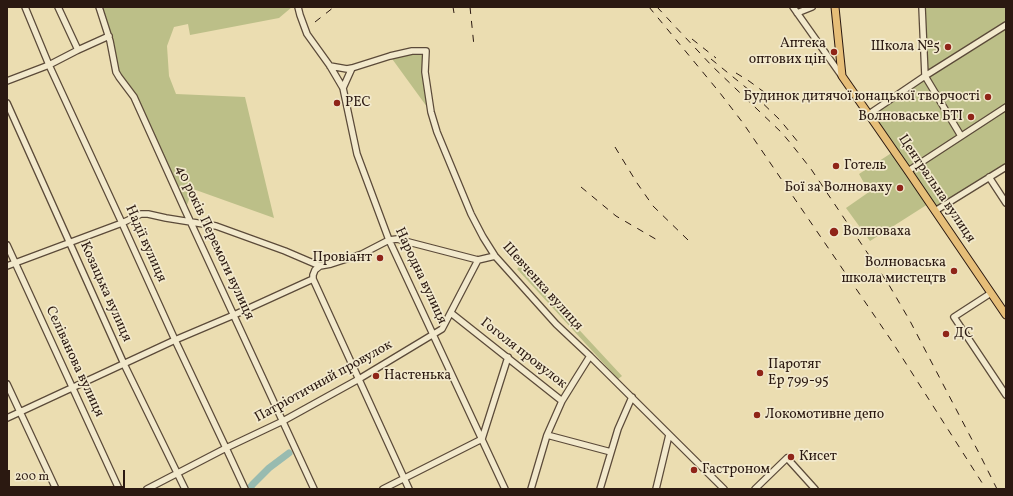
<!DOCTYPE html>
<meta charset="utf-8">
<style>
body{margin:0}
#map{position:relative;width:1013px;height:496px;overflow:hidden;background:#ebddb1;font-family:Vollkorn,serif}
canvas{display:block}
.frame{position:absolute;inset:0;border:8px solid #2b1911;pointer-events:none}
.scale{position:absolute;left:8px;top:470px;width:117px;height:18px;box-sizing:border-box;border:2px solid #2b1911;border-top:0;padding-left:5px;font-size:12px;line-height:14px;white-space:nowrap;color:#2b1911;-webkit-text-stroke:3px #f2e9cc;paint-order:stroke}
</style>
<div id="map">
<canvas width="1013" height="496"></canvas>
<div class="frame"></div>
<div class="scale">200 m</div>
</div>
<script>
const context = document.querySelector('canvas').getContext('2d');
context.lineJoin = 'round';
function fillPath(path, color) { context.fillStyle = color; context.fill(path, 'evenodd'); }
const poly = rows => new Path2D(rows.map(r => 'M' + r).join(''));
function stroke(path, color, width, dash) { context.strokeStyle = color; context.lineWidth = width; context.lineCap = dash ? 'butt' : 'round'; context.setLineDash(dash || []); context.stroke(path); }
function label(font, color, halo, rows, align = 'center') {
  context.font = font + ' Vollkorn,serif'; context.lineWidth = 3.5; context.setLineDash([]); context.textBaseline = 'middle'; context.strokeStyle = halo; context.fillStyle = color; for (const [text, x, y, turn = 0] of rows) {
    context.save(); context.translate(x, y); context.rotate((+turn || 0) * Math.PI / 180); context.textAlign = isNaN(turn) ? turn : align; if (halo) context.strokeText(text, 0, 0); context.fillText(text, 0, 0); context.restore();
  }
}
fillPath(poly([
 [99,7,292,7,279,18,190,35,188,24,174,27,167,46,169,76,176,94,245,97,274,218,193,189,185,210,134,97,119,77],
 [922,7,1006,7,1006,167,936,210,870,113,925,76],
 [426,51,430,111,390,56],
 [893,152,928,204,870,241,846,208,869,192,859,174],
 [520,266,622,376,618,379,517,269]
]), '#bcbf88');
stroke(poly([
 [249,489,253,484,269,468,289,453]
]), '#98bbb0', 7);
const minor = poly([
 [25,7,49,65,122,223,175,340,226,448,245,489],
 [58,7,78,50],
 [99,7,100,10,110,41,116,72,119,77,134,97,185,210,314,489],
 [298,7,300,15,307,34,330,66,343,88,357,154,389,240,505,489],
 [793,7,841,75],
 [922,7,925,76,961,136],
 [797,13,812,7],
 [330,66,347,69,352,68],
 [7,81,49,65,78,50,109,36],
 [343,88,352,68,390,56,412,51,426,51,425,72,431,112,437,132,471,214,483,237,495,256,556,324,590,356,724,489],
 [7,103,124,364,185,489],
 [869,114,925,76,1006,25],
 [908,171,1006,107],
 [989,177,1006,203],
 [935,211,1006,167],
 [7,245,119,489],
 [7,266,122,223,141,214,148,214,166,218,216,226,285,251,320,266,331,264,362,254,389,240,397,239,478,260,495,256],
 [313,279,409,489],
 [991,293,954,317,1006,395],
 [451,313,562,401,547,435,531,489],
 [7,384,56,489],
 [562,401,575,380,590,356],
 [7,418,175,340,234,315,313,279,313,275,315,270,320,266],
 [547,435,611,452],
 [147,489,226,448,283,421,359,379,442,329,478,260],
 [383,489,482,439,508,357],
 [600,489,618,429,632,397],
 [656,489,669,435],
 [755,489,787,458,815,489]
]);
const major = poly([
 [835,7,842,76,908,171,1006,315]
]);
stroke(minor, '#5b4a39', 8);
stroke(major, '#2b1911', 9);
stroke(minor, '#f2e9cc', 5.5);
stroke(major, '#e6be78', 7);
stroke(poly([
 [453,7,454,13],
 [470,7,474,46],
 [649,7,720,93,743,123,891,340,986,489],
 [657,7,712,66,782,133,792,145,811,169,889,285,910,321,980,455,997,489],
 [315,22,334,7],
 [692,39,716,58],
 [711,59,749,90,780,120,798,142],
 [736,73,749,81,764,92],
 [615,147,637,183,653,206,688,240],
 [581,187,616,216,659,241]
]), '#2b1911', 1, [7, 7]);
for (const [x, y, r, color] of [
 [948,47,4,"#8f2418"],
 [834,52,4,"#8f2418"],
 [988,97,4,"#8f2418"],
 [337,103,4,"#8f2418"],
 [971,117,4,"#8f2418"],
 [836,166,4,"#8f2418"],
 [900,188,4,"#8f2418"],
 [834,232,5,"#8f2418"],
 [380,258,4,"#8f2418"],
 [954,271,4,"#8f2418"],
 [946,334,4,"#8f2418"],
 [760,373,4,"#8f2418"],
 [376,376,4,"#8f2418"],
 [757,415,4,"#8f2418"],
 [791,457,4,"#8f2418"],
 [694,470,4,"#8f2418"]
]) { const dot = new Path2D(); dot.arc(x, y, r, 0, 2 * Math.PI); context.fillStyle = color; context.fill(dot); stroke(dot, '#f2e9cc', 1.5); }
label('14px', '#2b1911', '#f2e9cc', [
 ["Аптека",826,44,"right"],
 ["оптових цін",826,60,"right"],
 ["Школа №5",940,47,"right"],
 ["Будинок дитячої юнацької творчості",980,97,"right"],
 ["РЕС",345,103],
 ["Волноваське БТІ",963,117,"right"],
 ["Готель",844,166],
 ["Бої за Волноваху",892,188,"right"],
 ["Волноваха",843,232],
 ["Провіант",372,258,"right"],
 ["Волноваська",946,263,"right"],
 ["школа мистецтв",946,279,"right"],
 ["ДС",954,334],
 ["Паротяг",768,365],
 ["Ер 799-95",768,381],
 ["Настенька",384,376],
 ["Локомотивне депо",765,415],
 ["Кисет",799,457],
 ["Гастроном",702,470]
], 'left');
label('14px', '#2b1911', '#f2e9cc', [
 ["Центральна вулиця",936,189,56],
 ["40 років Перемоги вулиця",214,243,65],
 ["Надії вулиця",145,244,66],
 ["Народна вулиця",420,276,65],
 ["Шевченка вулиця",542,287,48],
 ["Козацька вулиця",105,292,66],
 ["Гоголя провулок",523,354,38],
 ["Селіванова вулиця",74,362,65],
 ["Патріотичний провулок",324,382,-29]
]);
</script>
